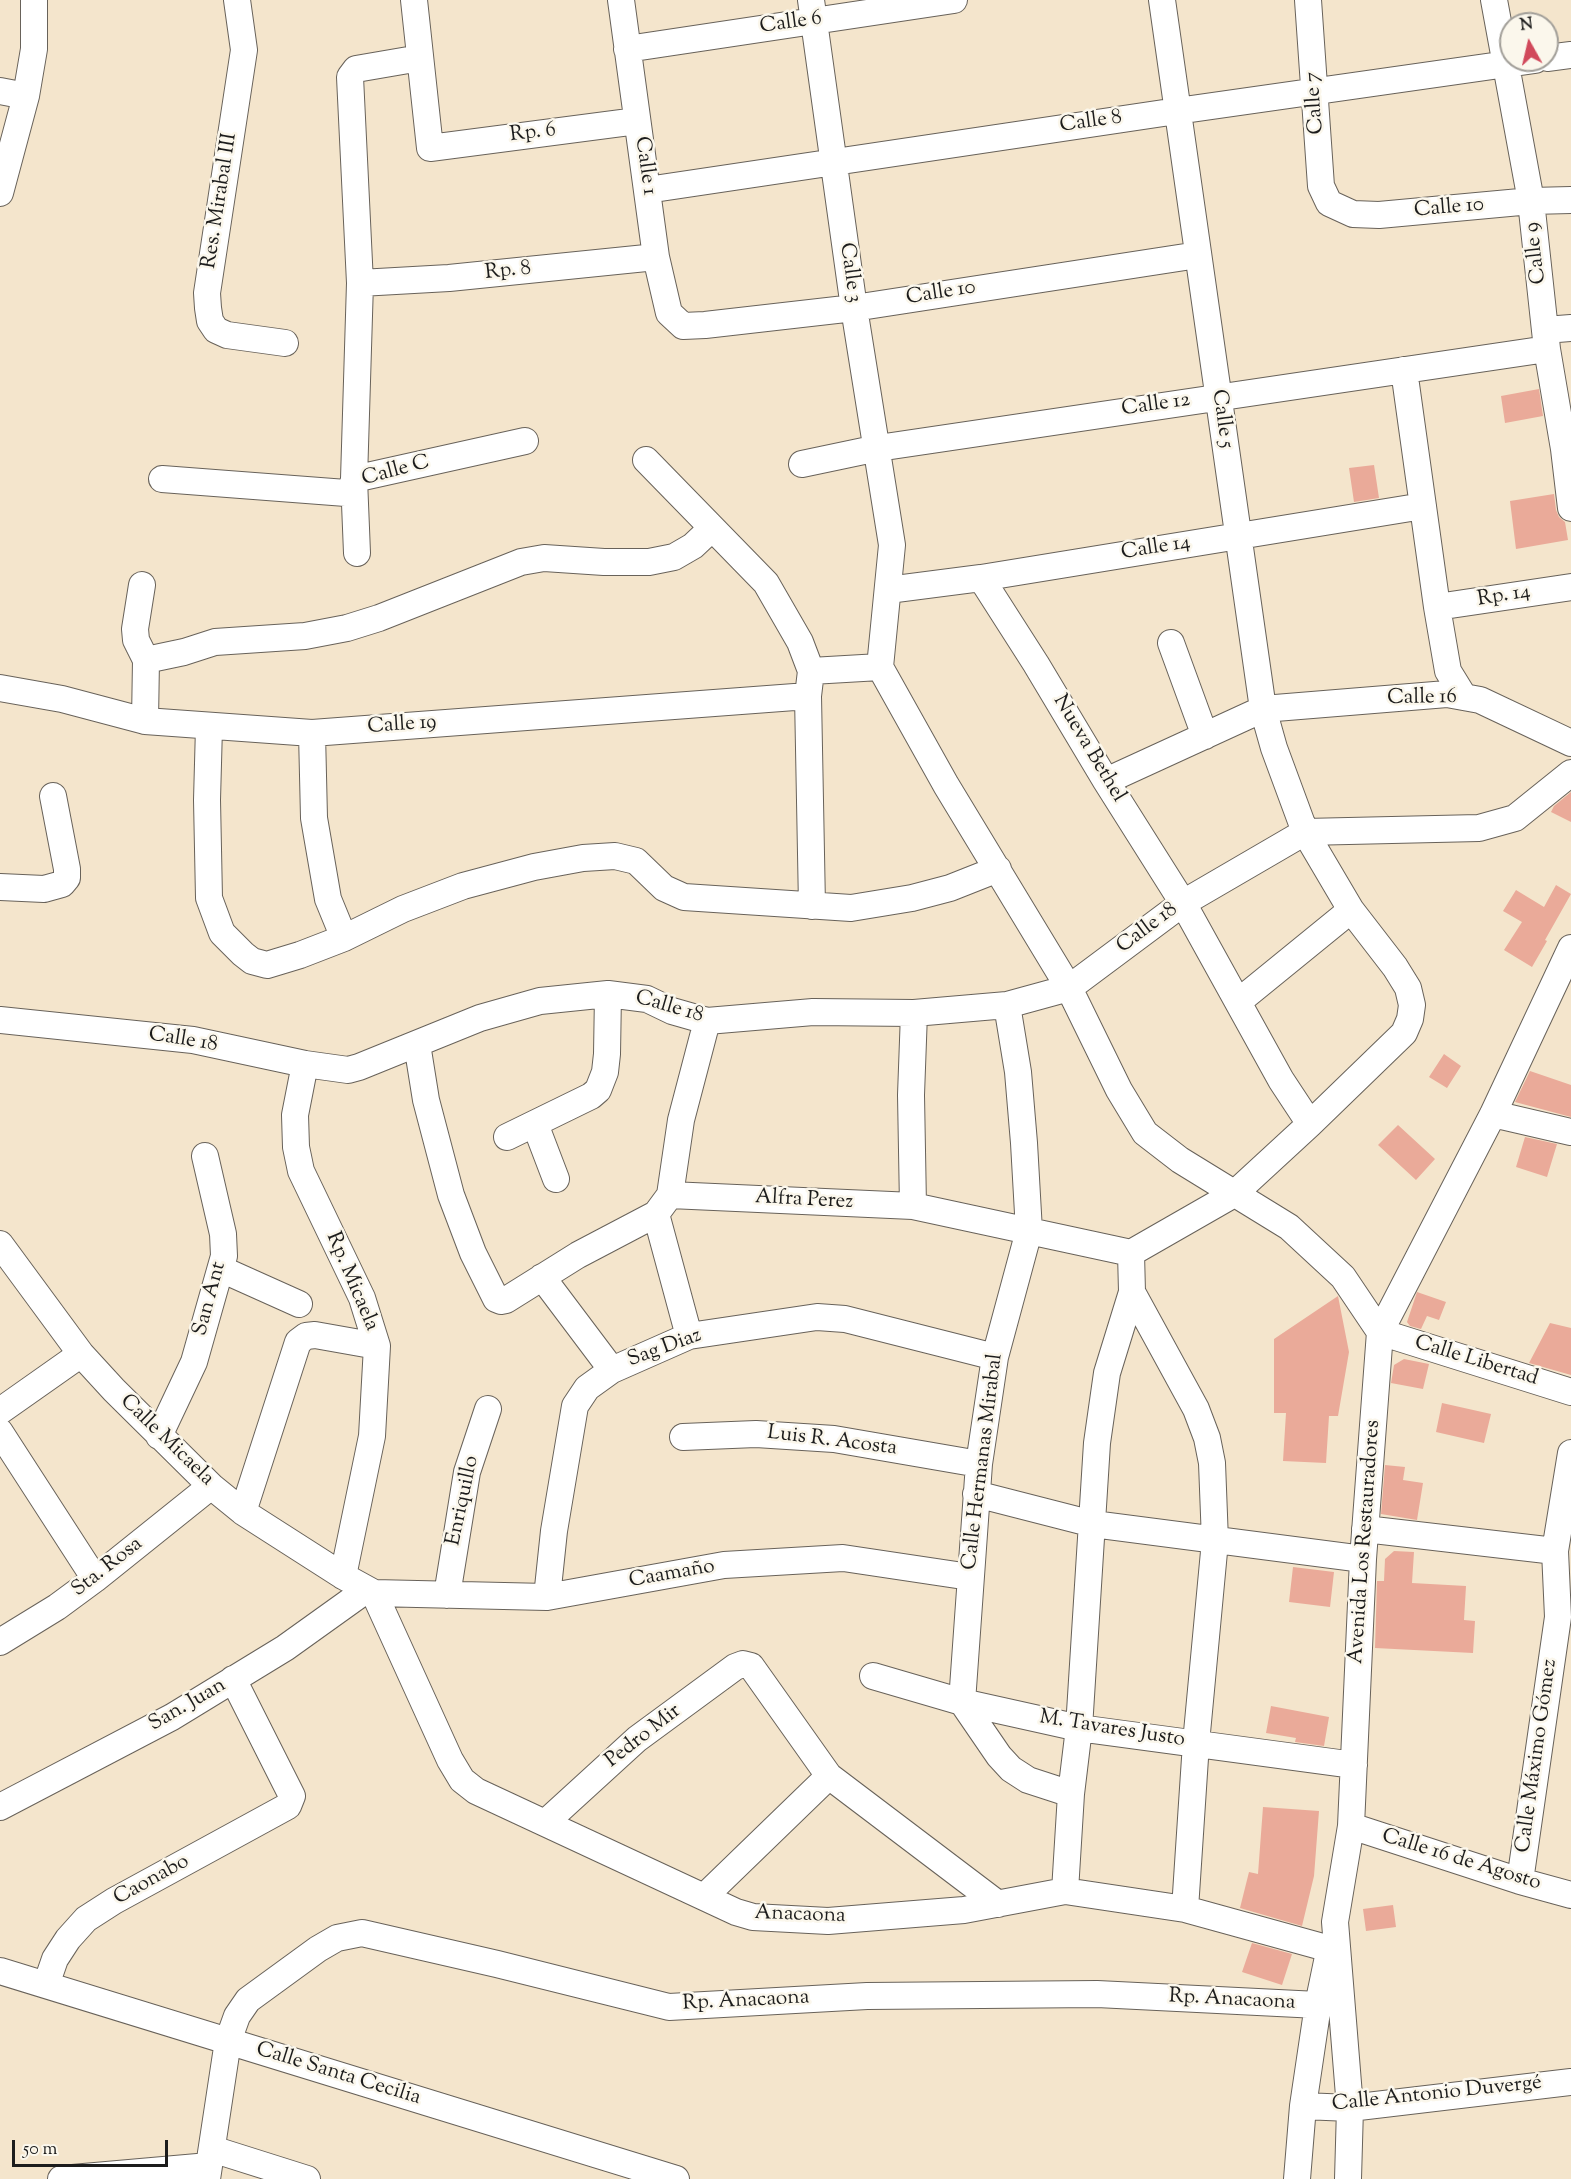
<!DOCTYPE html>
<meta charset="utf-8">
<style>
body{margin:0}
#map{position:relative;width:1571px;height:2179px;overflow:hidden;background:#f4e5cc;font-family:"Sorts Mill Goudy",serif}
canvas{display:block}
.north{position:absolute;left:1499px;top:12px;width:60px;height:60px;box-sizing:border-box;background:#fbf7ec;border:2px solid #a29f99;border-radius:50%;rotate:352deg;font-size:16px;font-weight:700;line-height:24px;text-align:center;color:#1c1c1c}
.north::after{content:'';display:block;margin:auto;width:21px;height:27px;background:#d1495b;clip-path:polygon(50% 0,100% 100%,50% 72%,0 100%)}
.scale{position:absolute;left:12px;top:2140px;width:156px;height:27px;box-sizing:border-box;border:3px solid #1c1c1c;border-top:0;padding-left:8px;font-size:18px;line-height:21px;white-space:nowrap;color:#1c1c1c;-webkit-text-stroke:4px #fbf7ec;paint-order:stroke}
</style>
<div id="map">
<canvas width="1571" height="2179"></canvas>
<div class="north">N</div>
<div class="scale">50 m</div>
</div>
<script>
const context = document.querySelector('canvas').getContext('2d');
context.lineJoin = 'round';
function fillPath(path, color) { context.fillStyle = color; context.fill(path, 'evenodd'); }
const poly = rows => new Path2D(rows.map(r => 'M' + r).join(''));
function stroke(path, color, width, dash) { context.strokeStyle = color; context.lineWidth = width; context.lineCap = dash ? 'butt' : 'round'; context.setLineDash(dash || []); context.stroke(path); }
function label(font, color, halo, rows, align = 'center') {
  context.font = font + ' "Sorts Mill Goudy",serif'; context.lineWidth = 5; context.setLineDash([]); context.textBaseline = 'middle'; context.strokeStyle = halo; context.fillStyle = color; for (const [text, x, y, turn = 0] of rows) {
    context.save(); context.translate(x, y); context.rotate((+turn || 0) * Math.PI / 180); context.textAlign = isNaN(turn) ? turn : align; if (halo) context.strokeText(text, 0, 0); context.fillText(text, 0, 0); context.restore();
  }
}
fillPath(poly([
 [1539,389,1543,416,1505,423,1501,396],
 [1374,465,1379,498,1354,502,1349,468],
 [1554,494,1556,510,1559,517,1565,522,1568,540,1516,549,1510,501],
 [1571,792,1571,822,1551,812,1554,806],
 [1556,885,1571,894,1545,940,1547,941,1532,967,1504,950,1522,922,1503,911,1516,890,1544,907],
 [1444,1054,1461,1066,1447,1088,1429,1077],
 [1530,1071,1571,1085,1571,1117,1515,1102],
 [1398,1125,1435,1159,1416,1180,1378,1145],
 [1525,1137,1557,1144,1547,1177,1516,1167],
 [1417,1292,1446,1302,1439,1320,1427,1316,1421,1329,1410,1326,1407,1322],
 [1338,1296,1349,1352,1338,1416,1329,1416,1326,1463,1283,1461,1286,1413,1274,1413,1274,1339],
 [1550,1323,1571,1328,1571,1375,1529,1363],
 [1404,1359,1429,1364,1423,1389,1391,1383,1394,1365],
 [1442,1403,1491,1414,1484,1443,1436,1432],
 [1385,1465,1405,1467,1403,1480,1423,1483,1417,1520,1381,1514],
 [1394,1551,1414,1552,1412,1583,1466,1586,1464,1620,1475,1621,1473,1653,1375,1648,1377,1581,1384,1581,1385,1559],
 [1293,1567,1334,1572,1330,1607,1289,1602],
 [1271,1706,1329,1717,1324,1746,1295,1742,1296,1738,1266,1733],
 [1263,1807,1319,1811,1314,1876,1302,1926,1240,1908,1249,1872,1258,1874],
 [1393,1905,1396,1927,1366,1931,1363,1909],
 [1252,1943,1292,1954,1282,1985,1242,1972]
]), '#eaaa99');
const minor = poly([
 [237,0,244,50,207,293,208,308,210,321,216,330,227,335,285,343],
 [414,0,430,148,637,121],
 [621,0,656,257,669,313,683,326,705,325,854,308,1198,255],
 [811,0,854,308,892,545,880,667,946,785,1069,988,1119,1090,1145,1133,1180,1160,1289,1227,1343,1277,1380,1332,1571,1392],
 [1162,0,1263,709,1274,748,1305,832,1351,910,1238,1002],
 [1308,0,1321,186,1329,203,1353,214,1379,215,1531,201,1571,200],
 [1494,0,1531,201,1547,349,1564,449,1571,508],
 [627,49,954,0],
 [1547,58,1571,55],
 [0,91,26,96],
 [647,190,1177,111,1535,60],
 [0,193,26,96,34,49,34,0],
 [360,283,449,278,656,257],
 [1545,330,1571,328],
 [1404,370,1437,607,1448,671,1464,697],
 [646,460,766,583,800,642,811,671,808,696,812,906],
 [802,464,878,448,1547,349],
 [162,479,346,493,352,488,354,479,525,441],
 [357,553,354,479,360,283,350,77,356,69,420,58],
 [981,578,1036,664,1106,781,1183,903,1281,1080,1310,1124],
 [142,585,135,629,136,640,146,660,145,721],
 [888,590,981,578,1423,506],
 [1437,607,1571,587],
 [1171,643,1205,736],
 [146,660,184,652,215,642,305,636,347,628,379,618,521,562,544,558,604,562,649,562,674,557,693,546,711,529],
 [811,671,880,667],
 [0,688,62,699,145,721,312,733,808,696],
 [209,727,207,800,209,898,222,933,243,954,252,961,267,965,300,955,344,938,403,909,463,886,534,867,583,858,615,856,636,861,664,888,684,897,851,908,912,898,950,888,998,869],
 [312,733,314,818,328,899,344,938],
 [1106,781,1263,709,1447,694,1480,700,1571,743],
 [0,887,44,889,62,884,67,878,67,869,53,796],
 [1007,1005,1018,1072,1024,1143,1029,1231,995,1357,979,1464,962,1702,999,1756,1011,1769,1028,1780,1071,1794],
 [0,1020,193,1040,305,1064,348,1070,359,1067,480,1018,540,1001,608,994,647,999,672,1011,707,1021,813,1012,914,1013,1007,1005,1069,988,1183,903,1305,832,1479,828,1515,818,1571,773],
 [417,1044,426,1100,451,1195,473,1253,496,1299,501,1301,506,1300,578,1255,656,1214,670,1195,681,1120,707,1021],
 [305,1064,295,1115,296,1147,301,1171,362,1298,377,1346,372,1436,343,1576],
 [1493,1114,1571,1132],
 [535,1124,556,1179],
 [507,1137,591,1096,598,1090,605,1072,607,1054,608,994],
 [670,1195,913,1206,1131,1253],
 [913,1206,911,1095,914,1013],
 [656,1214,689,1336],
 [0,1244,81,1354,114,1390,211,1486,243,1512,343,1576,374,1593,547,1597,724,1565,843,1558,970,1577],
 [1131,1253,1132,1292,1196,1409,1207,1438,1212,1463,1215,1541,1196,1743,1185,1909],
 [1131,1253,1234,1194,1310,1124,1404,1033,1410,1019,1412,1005,1408,988,1395,967,1351,910],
 [221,1269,299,1304],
 [542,1277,612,1370],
 [0,1411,81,1354],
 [0,1432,95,1579],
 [159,1436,194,1362,224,1256,223,1234,205,1156],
 [683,1437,756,1434,834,1439,979,1464],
 [976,1494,1093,1524,1363,1559],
 [243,1512,298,1342,306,1336,315,1335,377,1346],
 [1365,1529,1555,1551],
 [374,1593,450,1760,462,1780,476,1791,736,1912,753,1917,828,1921,964,1910,1065,1891,1185,1909,1330,1949],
 [447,1595,467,1472,488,1409],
 [547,1597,554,1531,575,1406,587,1388,612,1370,689,1336,817,1317,845,1319,995,1357],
 [0,1642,57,1607,95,1579,211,1486],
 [873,1676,962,1702,1079,1728,1354,1765],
 [0,1807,172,1717,285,1648,366,1590],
 [545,1823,637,1739,735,1667,743,1664,751,1666,829,1776,998,1904],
 [1351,1826,1520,1881,1571,1895],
 [1520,1881,1558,1617,1555,1551,1571,1453],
 [1065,1891,1071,1794,1079,1728,1097,1443,1107,1373,1132,1292],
 [704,1897,829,1776],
 [0,1971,676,2179],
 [46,1985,55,1959,68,1939,86,1919,114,1901,288,1806,292,1796,233,1679],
 [1303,2106,1350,2108,1571,2082],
 [212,2149,307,2179],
 [61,2179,209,2166],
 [207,2179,228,2041,237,2016,248,2000,318,1949,337,1938,362,1933,497,1964,669,2007,867,1996,1097,1994,1318,2005],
 [1297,2179,1303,2106,1318,2005,1329,1952],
 [1348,2179,1350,2108,1335,1922,1351,1826,1363,1559,1380,1332,1493,1114,1571,948]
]);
stroke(minor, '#68625a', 28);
stroke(minor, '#fff', 26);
label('21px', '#1c1c1c', '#fbf7ec', [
 ["Calle 6",791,24,-8],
 ["Calle 7",1316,103,-94],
 ["Calle 8",1091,123,-8],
 ["Rp. 6",533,134,-7],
 ["Calle 1",644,166,82],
 ["Res. Mirabal III",221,201,-81],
 ["Calle 10",1449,209,-5],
 ["Calle 9",1537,253,-97],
 ["Rp. 8",508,272,-6],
 ["Calle 3",849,273,82],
 ["Calle 10",941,294,-9],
 ["Calle 12",1156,406,-8],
 ["Calle 5",1221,419,82],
 ["Calle C",396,472,-15],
 ["Calle 14",1156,549,-9],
 ["Rp. 14",1504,597,-9],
 ["Calle 16",1422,699,-1],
 ["Calle 19",402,726,-4],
 ["Nueva Bethel",1088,749,59],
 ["Calle 18",1148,929,-37],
 ["Calle 18",669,1008,16],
 ["Calle 18",183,1041,9],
 ["Alfra Perez",804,1201,3],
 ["Rp. Micaela",351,1282,67],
 ["San Ant",211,1299,-75],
 ["Sag Diaz",665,1349,-20],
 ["Calle Libertad",1476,1362,17],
 ["Calle Micaela",166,1441,44],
 ["Luis R. Acosta",832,1442,7],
 ["Calle Hermanas Mirabal",984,1462,-83],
 ["Enriquillo",464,1501,-78],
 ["Avenida Los Restauradores",1366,1542,-86],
 ["Sta. Rosa",108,1568,-38],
 ["Caamaño",672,1575,-10],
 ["San. Juan",188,1706,-30],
 ["M. Tavares Justo",1112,1730,9],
 ["Pedro Mir",644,1737,-38],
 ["Calle Máximo Gómez",1538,1756,-82],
 ["Calle 16 de Agosto",1461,1861,17],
 ["Caonabo",152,1881,-29],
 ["Anacaona",800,1916,2],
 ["Rp. Anacaona",1232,2001,3],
 ["Rp. Anacaona",746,2002,-3],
 ["Calle Santa Cecilia",338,2075,17],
 ["Calle Antonio Duvergé",1437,2095,-6]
]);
</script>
